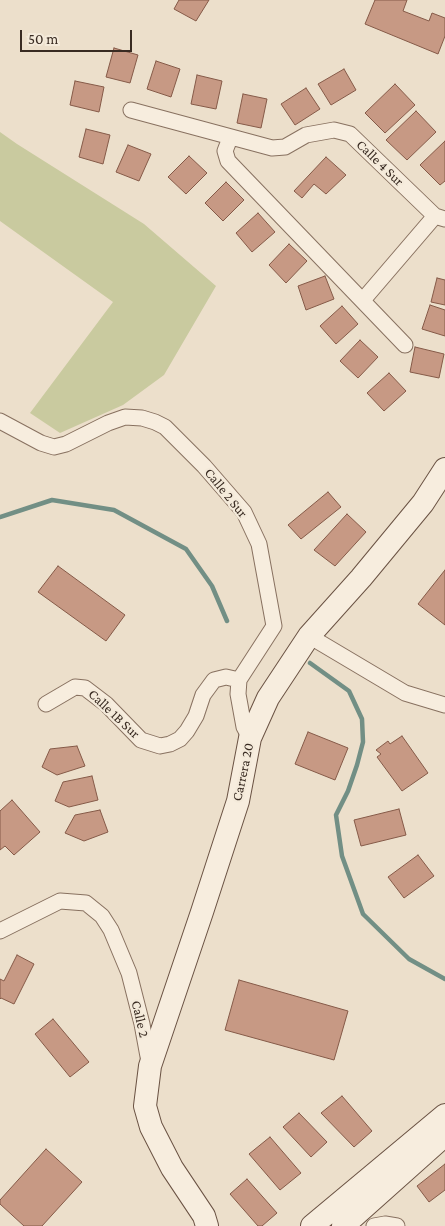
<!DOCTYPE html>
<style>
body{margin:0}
#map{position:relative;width:445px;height:1226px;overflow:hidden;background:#ecdfcb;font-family:"Crimson Pro",serif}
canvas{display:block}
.scale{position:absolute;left:20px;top:30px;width:112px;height:22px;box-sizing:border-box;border:2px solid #392b22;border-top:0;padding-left:6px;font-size:15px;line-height:18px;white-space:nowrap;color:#392b22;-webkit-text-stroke:4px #f4eada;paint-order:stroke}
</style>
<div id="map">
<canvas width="445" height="1226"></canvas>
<div class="scale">50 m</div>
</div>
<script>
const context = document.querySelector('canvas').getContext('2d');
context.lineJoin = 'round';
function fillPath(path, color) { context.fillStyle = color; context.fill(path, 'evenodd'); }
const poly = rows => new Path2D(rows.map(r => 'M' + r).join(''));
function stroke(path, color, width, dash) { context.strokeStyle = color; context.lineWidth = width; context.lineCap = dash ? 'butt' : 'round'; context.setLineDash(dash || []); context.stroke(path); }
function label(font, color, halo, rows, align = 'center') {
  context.font = font + ' "Crimson Pro",serif'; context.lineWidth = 4.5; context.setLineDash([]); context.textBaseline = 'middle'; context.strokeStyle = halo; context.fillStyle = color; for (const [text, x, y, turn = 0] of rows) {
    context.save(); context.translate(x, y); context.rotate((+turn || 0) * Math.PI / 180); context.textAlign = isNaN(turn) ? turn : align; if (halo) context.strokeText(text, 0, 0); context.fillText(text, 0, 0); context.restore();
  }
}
fillPath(poly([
 [0,132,17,144,144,224,216,286,164,375,123,405,60,433,30,413,113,302,0,221]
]), '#c9ca9f');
stroke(poly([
 [0,517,52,500,114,510,186,549,212,586,227,621],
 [310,663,349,691,362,719,363,742,357,765,348,791,336,815,342,856,363,914,409,959,445,979]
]), '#728f85', 4.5);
const building = poly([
 [179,0,209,0,196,21,174,9,179,0],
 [375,0,407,0,403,11,429,21,432,13,445,18,445,36,438,54,365,24,375,0],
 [114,48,138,55,130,83,106,77,114,48],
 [156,61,180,69,171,97,147,89,156,61],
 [344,69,356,90,331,105,318,84,344,69],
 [197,75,222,81,216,109,191,104,197,75],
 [75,81,104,87,99,112,70,105,75,81],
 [395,84,415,105,385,133,365,113,395,84],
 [306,88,320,109,295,125,281,104,306,88],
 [243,94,267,99,261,128,237,123,243,94],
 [416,111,436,132,407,160,386,140,416,111],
 [86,129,110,135,103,164,79,157,86,129],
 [445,141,445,181,440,185,420,165,445,141],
 [128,145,151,154,139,181,116,172,128,145],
 [189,156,207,173,186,194,168,177,189,156],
 [326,157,346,175,326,194,314,184,302,198,294,191,326,157],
 [226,182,244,200,223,221,205,203,226,182],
 [258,213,275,232,252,252,236,233,258,213],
 [289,244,307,261,286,283,269,265,289,244],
 [325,276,334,299,306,310,298,286,325,276],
 [437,278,445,280,445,305,431,302,437,278],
 [430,305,445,310,445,336,422,329,430,305],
 [342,306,358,324,336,344,320,326,342,306],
 [360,340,378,357,358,378,340,361,360,340],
 [415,347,444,354,439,378,410,372,415,347],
 [389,373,406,391,384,411,367,393,389,373],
 [328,492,341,507,301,539,288,525,328,492],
 [347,514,366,532,335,566,314,550,347,514],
 [58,566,125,615,106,641,38,592,58,566],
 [445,570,445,625,418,604,445,570],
 [308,732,348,748,335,780,295,764,308,732],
 [402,736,428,773,402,791,377,757,381,754,376,750,388,741,390,744,402,736],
 [77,746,85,766,57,775,42,767,50,749,77,746],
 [92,776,98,800,69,807,55,801,63,782,92,776],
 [12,800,40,832,14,855,5,846,0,850,0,811,12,800],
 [399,809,406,835,361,846,354,820,399,809],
 [100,810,108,832,84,841,65,833,75,815,100,810],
 [418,855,434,876,404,898,388,877,418,855],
 [17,955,34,964,14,1004,1,998,0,999,0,979,4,981,17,955],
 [239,980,348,1011,334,1060,225,1030,239,980],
 [53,1019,89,1062,70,1077,35,1034,53,1019],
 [342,1096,372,1131,354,1147,321,1113,342,1096],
 [299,1113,327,1142,311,1157,283,1127,299,1113],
 [270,1137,301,1173,280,1190,249,1154,270,1137],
 [46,1149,82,1182,42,1226,24,1226,0,1204,0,1200,46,1149],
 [445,1164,445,1190,429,1202,417,1186,445,1164],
 [247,1179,277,1213,262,1226,258,1226,230,1194,247,1179]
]);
fillPath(building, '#c79984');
stroke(building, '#855a48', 1);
const street = poly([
 [131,110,272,148,285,147,306,135,334,130,350,134,435,216,445,219],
 [230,138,225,151,228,161,405,345],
 [363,300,435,216],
 [0,421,41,443,54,447,66,444,108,423,125,417,142,418,155,422,165,427,204,466,244,512,259,544,274,626,239,680,238,694,244,727,250,738],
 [309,636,405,693,445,705],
 [46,704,75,687,85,688,106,704,141,740,160,746,170,744,180,739,187,731,196,716,203,695,214,680,226,677,239,680],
 [0,931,60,901,86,903,102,916,111,930,129,973,142,1024,149,1062],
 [374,1226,385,1224,397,1226]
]);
const secondary = poly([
 [207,1226,204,1216,172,1168,151,1127,145,1106,150,1066,202,912,238,801,250,738,268,698,309,636,361,578,423,503,445,469],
 [312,1226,445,1115],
 [343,1226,445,1135]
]);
stroke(street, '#887160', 17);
stroke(secondary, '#6a5243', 24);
stroke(street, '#f7edde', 15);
stroke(secondary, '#f7edde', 22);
label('14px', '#392b22', '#f4eada', [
 ["Calle 4 Sur",380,163,44],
 ["Calle 2 Sur",226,493,51],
 ["Calle 1B Sur",114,714,43],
 ["Carrera 20",243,772,-78],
 ["Calle 2",140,1019,77]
]);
</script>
